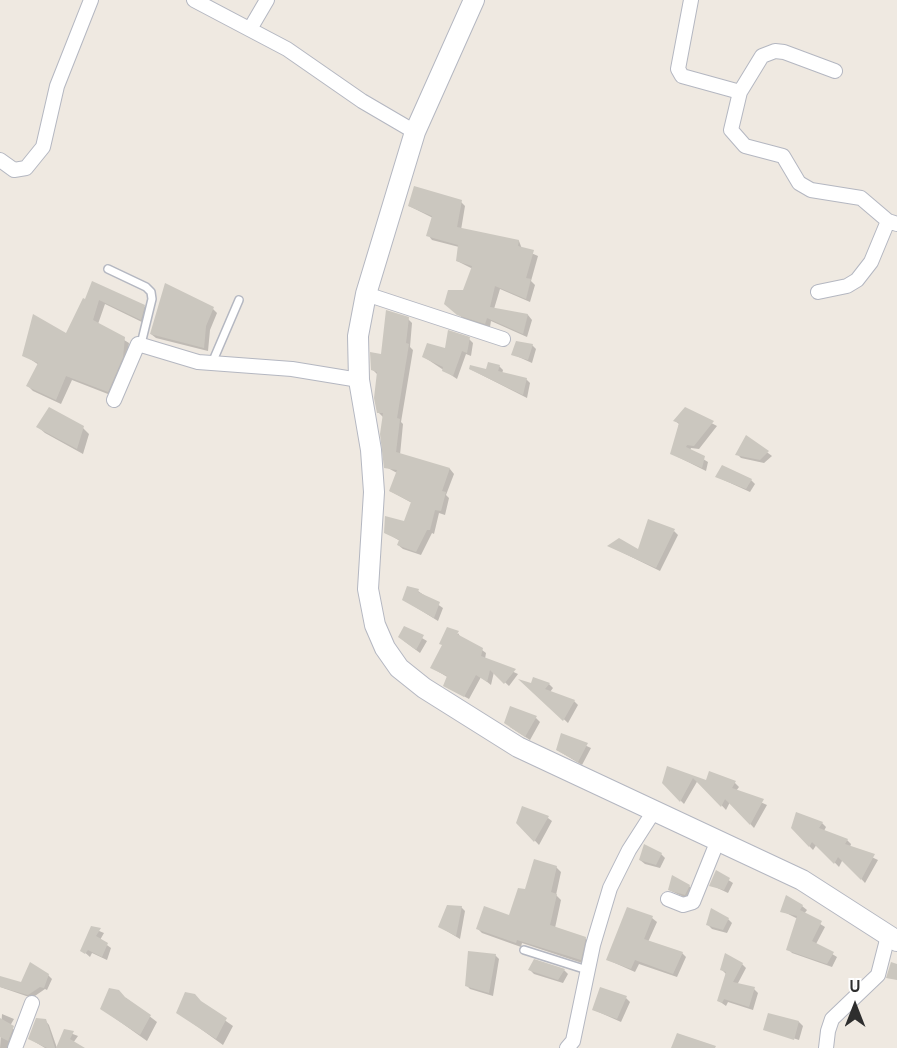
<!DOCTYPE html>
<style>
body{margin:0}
#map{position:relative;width:897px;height:1048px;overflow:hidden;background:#efe9e1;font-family:Overpass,sans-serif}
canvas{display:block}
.north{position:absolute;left:825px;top:976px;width:60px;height:60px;-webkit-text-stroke:4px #fff;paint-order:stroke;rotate:0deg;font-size:16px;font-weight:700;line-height:24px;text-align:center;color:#2e2e2e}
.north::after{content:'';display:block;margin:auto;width:21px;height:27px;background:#2e2e2e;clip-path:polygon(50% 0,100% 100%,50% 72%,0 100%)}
</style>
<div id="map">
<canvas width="897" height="1048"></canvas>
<div class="north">U</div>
</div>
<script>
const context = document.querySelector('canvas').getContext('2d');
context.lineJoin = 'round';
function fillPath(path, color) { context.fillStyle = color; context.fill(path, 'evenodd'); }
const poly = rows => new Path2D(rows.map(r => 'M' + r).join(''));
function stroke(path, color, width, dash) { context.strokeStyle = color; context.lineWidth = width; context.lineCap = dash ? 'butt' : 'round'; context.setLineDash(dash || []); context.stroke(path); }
fillPath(poly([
 [461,202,465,206,461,230,519,241,522,249,538,256,531,281,535,285,530,302,500,289,494,309,528,315,532,320,527,337,491,321,490,327,464,319,450,308,465,292,473,269,457,261,459,247,432,240,428,235,433,218,409,206],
 [93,283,144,306,149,312,146,324,105,304,98,324,129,343,127,363,113,396,72,380,61,404,33,391,28,386,39,365,24,355,67,335,86,301],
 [213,309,217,313,210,330,208,351,156,338,151,334],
 [408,319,412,323,410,347,413,350,401,422,403,424,400,455,450,469,454,474,446,495,449,498,445,515,439,513,434,534,432,533,421,555,403,549,398,545,400,541,385,532,405,523,412,503,390,491,397,473,386,467,383,417,378,412,377,374,372,369],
 [469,339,473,343,471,356,466,354,457,379,424,357],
 [532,345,536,349,532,363,512,354],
 [499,366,503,370,502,374,526,379,530,383,527,398,470,369,487,370],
 [685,409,717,426,699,449,691,448,690,451,708,462,706,471,672,454,679,424,675,421],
 [38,427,83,428,89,434,83,454,45,433],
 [747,438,768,453,772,456,764,463,741,458,737,454],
 [717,477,751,480,755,484,750,492],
 [674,531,678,535,660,571,609,546,639,552],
 [408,588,418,591,443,608,438,621,404,600],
 [405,628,427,641,420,653,404,641],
 [458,633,461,638,482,650,486,653,485,659,518,674,509,686,494,672,491,685,481,677,469,699,445,686,449,678,432,668],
 [524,682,532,685,549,684,553,688,550,692,574,701,578,705,568,723],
 [536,718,540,722,530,740,510,727],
 [562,735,591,748,582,765,557,750],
 [668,768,707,782,735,783,739,787,736,791,767,805,754,828,730,802,726,810,698,780,684,804,663,783],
 [548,818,552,821,539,845,518,823],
 [822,823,826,827,824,831,847,840,851,844,850,847,878,860,865,883,843,859,839,867,817,844,813,850,792,828],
 [661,854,665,858,660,868,645,864,640,860],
 [556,867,561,872,556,895,561,900,555,928,585,938,590,943,585,964,522,943,521,947,482,933,477,928,510,916,526,891],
 [716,872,733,883,728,893,711,885],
 [689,886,693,890,688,899,669,890],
 [802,906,807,910,804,914,825,927,816,944,837,957,832,967,792,953,788,949,798,919,782,911],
 [461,907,465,911,460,939,440,927],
 [628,909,652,918,657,922,648,942,682,953,686,957,677,977,639,964,635,972,608,960],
 [728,919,732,923,727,933,712,929,708,925],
 [92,928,104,933,100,940,111,948,107,960,92,953,90,957,82,950],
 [495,955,499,959,493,996,470,989,466,985],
 [742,964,746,968,737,985,754,989,758,993,753,1010,728,1002,726,1006,719,1001,726,974,722,970],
 [530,970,564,970,568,974,563,983,534,974],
 [48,975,52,979,47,990,45,989,32,998,0,987,0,979,22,984],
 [126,998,157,1022,147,1041,102,1009],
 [626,998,630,1002,621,1022,594,1010],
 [203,1005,233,1026,223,1045,177,1012],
 [2,1014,14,1019,10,1026,17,1032,12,1048,0,1048],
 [45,1020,49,1025,57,1048,45,1048,30,1039],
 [799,1022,803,1026,799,1040,765,1029],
 [65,1031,78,1036,73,1043,81,1048,57,1048]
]), '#0003');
fillPath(poly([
 [414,186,462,200,457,227,519,240,518,246,534,250,526,278,531,279,526,299,495,286,490,307,528,314,523,334,487,318,485,324,457,315,444,304,448,290,463,290,472,266,456,261,458,245,426,236,432,216,408,206],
 [92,281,145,305,141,320,99,300,93,320,125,337,123,357,108,392,66,376,56,400,26,386,38,363,22,356,33,314,66,333,83,298,85,299],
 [165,283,214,307,206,326,204,348,150,334],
 [386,310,409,317,406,343,409,344,397,418,400,419,396,452,450,468,442,491,446,492,441,511,435,510,430,530,427,530,416,552,397,545,399,540,384,533,385,516,404,521,411,502,389,491,397,470,384,468,380,434,383,413,377,413,374,398,377,372,371,370,370,352,381,354],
 [448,330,470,337,467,353,462,351,453,376,442,371,443,367,422,357,427,343,445,348],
 [516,341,533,344,528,360,511,355],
 [488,362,500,365,498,371,527,378,523,395,469,369,470,365,486,369],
 [49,407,84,426,77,449,36,427],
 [685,407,714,421,694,446,687,445,686,447,705,456,702,468,670,454,679,423,673,421],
 [746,435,769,451,760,460,735,455],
 [722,465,752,479,746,489,715,477],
 [648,519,675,529,656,568,607,546,619,538,638,549],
 [407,586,419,589,418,592,440,602,434,618,402,600],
 [404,626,424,635,416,650,398,637],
 [447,627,459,631,457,634,483,648,481,656,516,669,504,684,490,670,487,682,476,675,464,697,443,686,447,676,430,668,442,645,439,644],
 [533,677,550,683,545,689,575,700,563,721,518,679,531,683],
 [510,706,537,716,525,737,504,723],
 [561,733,588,743,578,762,556,750],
 [667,766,706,780,709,771,736,781,732,788,764,799,750,825,725,799,721,807,693,778,680,802,662,783],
 [522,806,549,816,534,842,516,823],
 [796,812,823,822,819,828,848,839,845,844,875,854,861,880,838,857,834,864,812,842,809,847,791,828],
 [644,844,662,853,656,865,639,860],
 [534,859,557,866,551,892,557,894,550,925,586,937,581,960,517,940,516,943,476,929,484,906,509,915,518,888,525,889],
 [716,870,730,878,724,890,709,886],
 [672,875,690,885,685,895,668,890],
 [786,895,803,905,800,910,822,921,812,941,834,952,827,964,786,950,797,916,780,912],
 [447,905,462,906,456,936,438,927],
 [627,907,653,916,644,939,683,952,673,974,635,960,631,969,606,960],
 [711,908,729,918,723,930,706,925],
 [91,926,101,928,96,936,108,943,102,957,88,950,85,954,80,951],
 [468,951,496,954,489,993,465,986],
 [725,953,743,963,733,982,755,987,749,1007,724,999,722,1003,717,1001,726,972,720,970],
 [534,959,565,969,558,980,528,970],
 [30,962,49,974,44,988,40,987,28,995,0,987,0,976,21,982],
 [891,962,897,964,897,980,886,978],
 [600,987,627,996,617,1019,592,1010],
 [109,988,119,990,125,997,151,1015,140,1035,100,1009],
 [185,992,195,994,201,1001,227,1018,216,1039,176,1013],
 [768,1013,799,1021,794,1040,763,1030],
 [0,1018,14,1026,8,1041,0,1037],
 [36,1018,46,1019,55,1048,47,1048,28,1039],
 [64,1029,74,1031,70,1039,85,1048,56,1048],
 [677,1033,716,1046,715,1048,671,1048]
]), '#cbc7bf');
const lane = poly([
 [108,269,146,287,151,292,152,299,141,344],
 [212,363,239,300],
 [524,950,587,970]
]);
const street = poly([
 [194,0,287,49,362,101,415,132],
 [691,0,678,69,682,76,740,92],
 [250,29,267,0],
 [835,71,784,52,775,51,762,56,740,92,731,130,745,146,783,156,799,183,811,190,861,198,888,221,897,224],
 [0,160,14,170,26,168,43,147,57,86,91,0],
 [818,292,847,286,857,280,871,262,888,221],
 [366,294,503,339],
 [114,400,138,344,198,362,292,369,359,380],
 [668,899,683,905,693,902,718,840],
 [15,1048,32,1003],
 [567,1048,573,1041,593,945,610,888,629,850,654,811],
 [826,1048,828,1031,832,1019,878,975,888,936]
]);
const secondary = poly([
 [474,0,415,132,366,294,358,336,359,380,371,450,374,492,368,589,375,625,385,648,399,668,424,688,518,747,802,880,897,941]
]);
stroke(lane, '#b4b7c1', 10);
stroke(street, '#b4b7c1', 16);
stroke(secondary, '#b4b7c1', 22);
stroke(lane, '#fff', 7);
stroke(street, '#fff', 14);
stroke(secondary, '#fff', 20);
</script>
